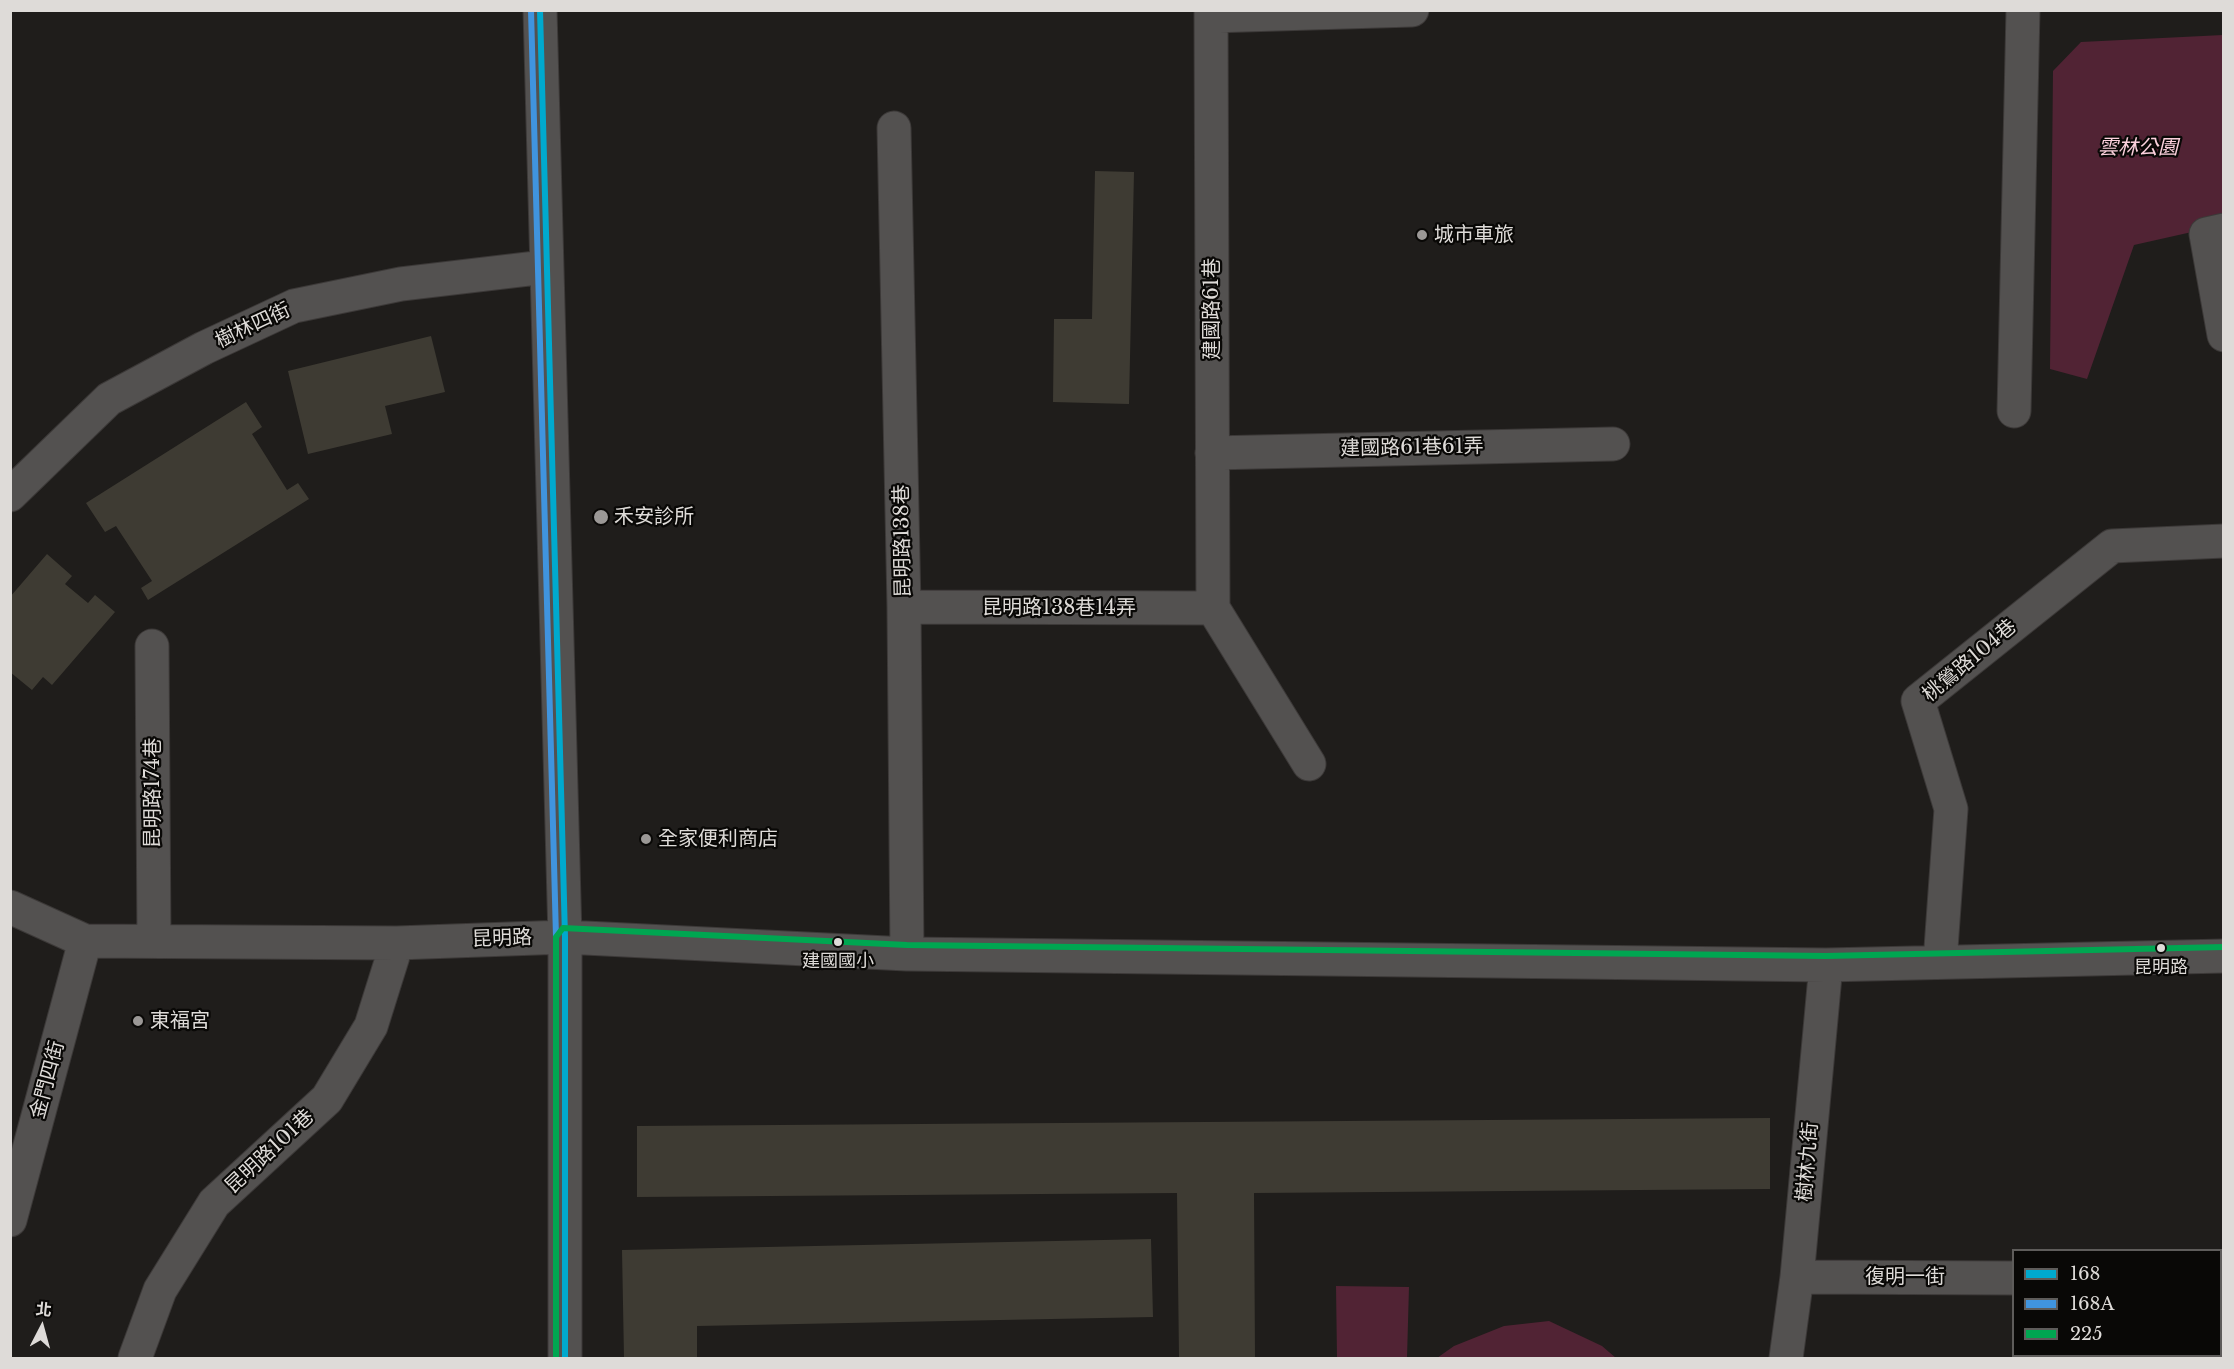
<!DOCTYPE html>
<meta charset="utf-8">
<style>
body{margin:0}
#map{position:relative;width:2234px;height:1369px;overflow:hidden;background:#1f1d1b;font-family:"Libre Baskerville","Noto Sans TC",serif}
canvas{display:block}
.frame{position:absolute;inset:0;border:12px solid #dedbd8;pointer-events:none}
.legend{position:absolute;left:2012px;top:1249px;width:210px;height:108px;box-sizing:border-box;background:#090806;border:2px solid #5e5c5a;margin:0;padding:8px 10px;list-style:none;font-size:18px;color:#dedbd8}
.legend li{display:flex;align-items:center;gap:12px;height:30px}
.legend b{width:30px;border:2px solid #5e5c5a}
.north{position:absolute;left:12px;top:1297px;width:60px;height:60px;-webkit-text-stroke:4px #090806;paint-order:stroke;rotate:6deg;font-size:16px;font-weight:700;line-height:24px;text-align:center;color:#dedbd8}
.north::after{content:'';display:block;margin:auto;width:21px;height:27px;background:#dedbd8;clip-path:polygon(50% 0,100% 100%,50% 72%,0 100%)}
</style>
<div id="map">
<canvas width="2234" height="1369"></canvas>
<div class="frame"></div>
<ul class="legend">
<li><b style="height:8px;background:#00a9ce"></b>168</li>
<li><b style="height:8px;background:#4094de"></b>168A</li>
<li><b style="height:8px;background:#00a651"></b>225</li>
</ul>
<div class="north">北</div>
</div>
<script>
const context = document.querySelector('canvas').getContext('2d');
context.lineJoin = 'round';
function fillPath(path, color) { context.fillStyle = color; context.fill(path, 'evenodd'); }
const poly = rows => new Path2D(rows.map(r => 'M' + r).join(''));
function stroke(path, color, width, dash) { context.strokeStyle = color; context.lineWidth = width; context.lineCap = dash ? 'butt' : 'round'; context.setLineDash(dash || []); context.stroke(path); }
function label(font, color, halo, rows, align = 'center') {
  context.font = font + ' "Libre Baskerville","Noto Sans TC",serif'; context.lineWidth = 4.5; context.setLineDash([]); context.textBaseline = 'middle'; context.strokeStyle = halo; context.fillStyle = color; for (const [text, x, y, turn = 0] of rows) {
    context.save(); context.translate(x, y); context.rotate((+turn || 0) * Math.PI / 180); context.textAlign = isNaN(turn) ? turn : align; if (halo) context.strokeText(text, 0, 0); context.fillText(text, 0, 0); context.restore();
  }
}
fillPath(poly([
 [2223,35,2223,225,2134,245,2087,379,2050,369,2053,71,2081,42],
 [1336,1286,1409,1287,1407,1358,1337,1358],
 [1549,1321,1602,1346,1616,1358,1437,1358,1454,1346,1504,1326]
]), '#512334');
fillPath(poly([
 [1095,171,1134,172,1129,404,1053,402,1054,319,1092,319],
 [431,336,445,392,385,406,392,434,308,454,288,371],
 [246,402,262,427,252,434,287,490,298,483,309,499,148,600,141,588,152,581,116,526,105,532,86,503],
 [47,554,72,576,65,584,88,603,95,595,115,612,52,685,43,677,32,690,10,672,10,597],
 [1770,1118,1770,1189,1254,1193,1255,1358,1179,1358,1177,1193,637,1197,637,1126],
 [1151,1239,1153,1317,697,1326,697,1358,624,1358,622,1250]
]), '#3e3b33');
const minor = poly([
 [540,10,565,937,565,1358],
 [1211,10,1213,608],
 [1211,16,1412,10],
 [894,128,904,607,907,954],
 [2224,230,2206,234,2224,335],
 [2014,411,2023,10],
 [1212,453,1613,444],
 [10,495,109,399,204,348,294,306,401,284,545,267],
 [904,607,1213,608],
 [1213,608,1309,764],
 [152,646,154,941],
 [10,907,85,941,397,943,565,937,907,954,1826,965,2224,956],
 [1940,962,1951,809,1918,701,2112,546,2224,541],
 [10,1220,85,941],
 [1797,1277,2014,1278],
 [2220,1279,2224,1279],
 [135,1358,160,1290,214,1203,327,1099,371,1026,397,943],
 [1786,1358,1797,1277,1826,965]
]);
stroke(minor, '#3c3938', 35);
stroke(minor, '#535150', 33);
stroke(poly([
 [540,10,565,937,565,1358]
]), '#00a9ce', 6);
stroke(poly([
 [531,10,556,937,556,1358]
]), '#4094de', 6);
stroke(poly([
 [556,1358,556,937,563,928,907,945,1826,956,2224,947]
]), '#00a651', 6);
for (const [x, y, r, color] of [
 [1422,235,6,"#9b9896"],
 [601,517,8,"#9b9896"],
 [646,839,6,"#9b9896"],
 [838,942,5,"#dedbd8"],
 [2161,948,5,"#dedbd8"],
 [138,1021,6,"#9b9896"]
]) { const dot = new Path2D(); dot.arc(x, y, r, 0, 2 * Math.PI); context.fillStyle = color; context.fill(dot); stroke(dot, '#090806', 2); }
label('18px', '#dedbd8', '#090806', [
 ["建國國小",838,962],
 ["昆明路",2161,968]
]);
label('italic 20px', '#fbd0dc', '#090806', [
 ["雲林公園",2138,148]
]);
label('20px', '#dedbd8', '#090806', [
 ["城市車旅",1434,235],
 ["禾安診所",614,517],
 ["全家便利商店",658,839],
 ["東福宮",150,1021]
], 'left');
label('20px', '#dedbd8', '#090806', [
 ["建國路61巷",1212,309,-90],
 ["樹林四街",253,326,-25],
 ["建國路61巷61弄",1412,448,-1],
 ["昆明路138巷",903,541,-91],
 ["昆明路138巷14弄",1059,608],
 ["桃鶯路104巷",1970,661,-40],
 ["昆明路174巷",153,793,-90],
 ["昆明路",502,939,-2],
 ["金門四街",48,1080,-75],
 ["昆明路101巷",270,1152,-43],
 ["樹林九街",1808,1162,-85],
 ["復明一街",1905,1277]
]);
</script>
